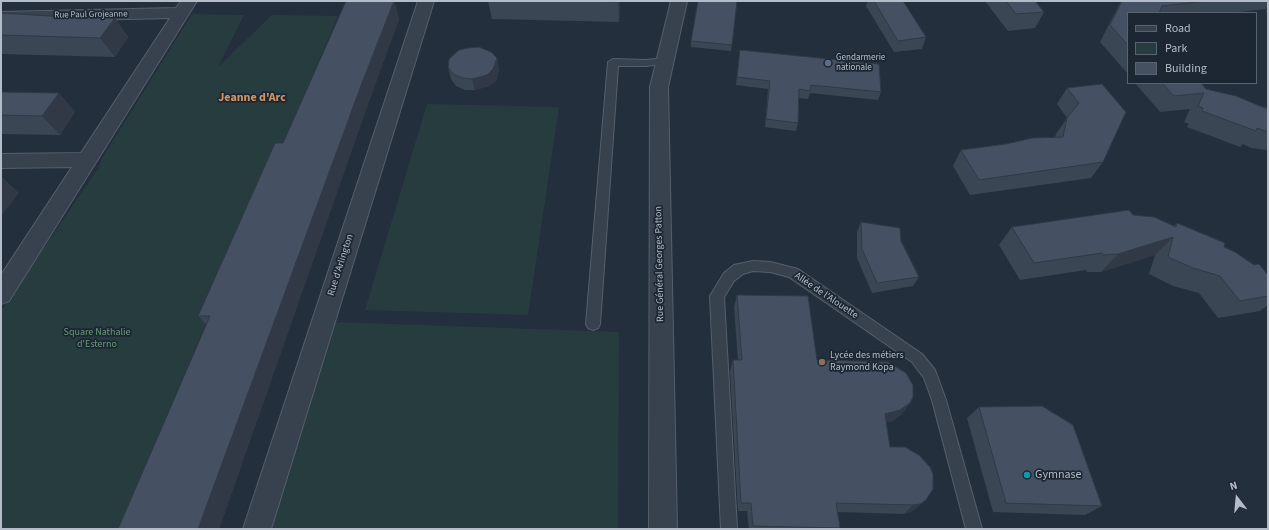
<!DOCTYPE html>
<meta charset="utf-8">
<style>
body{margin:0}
#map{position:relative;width:1269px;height:530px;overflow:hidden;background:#242f3e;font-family:"Source Sans 3",sans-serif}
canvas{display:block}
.frame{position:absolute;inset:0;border:2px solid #b4bcc9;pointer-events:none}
.legend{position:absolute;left:1127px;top:12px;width:130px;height:72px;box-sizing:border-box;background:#1d2633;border:1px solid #59626f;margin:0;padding:5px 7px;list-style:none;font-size:12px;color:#b4bcc9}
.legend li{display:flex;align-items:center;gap:8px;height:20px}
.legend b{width:20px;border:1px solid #59626f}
.north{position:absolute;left:1217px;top:478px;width:40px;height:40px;-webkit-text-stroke:3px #1d2633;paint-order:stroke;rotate:344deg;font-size:11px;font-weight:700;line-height:16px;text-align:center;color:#b4bcc9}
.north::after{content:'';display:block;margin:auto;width:14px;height:18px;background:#b4bcc9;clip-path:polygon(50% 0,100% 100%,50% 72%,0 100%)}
</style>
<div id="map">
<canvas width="1269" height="530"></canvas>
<div class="frame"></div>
<ul class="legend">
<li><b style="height:5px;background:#38414e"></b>Road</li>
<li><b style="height:11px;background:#263c3f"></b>Park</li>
<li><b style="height:11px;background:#455162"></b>Building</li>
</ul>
<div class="north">N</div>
</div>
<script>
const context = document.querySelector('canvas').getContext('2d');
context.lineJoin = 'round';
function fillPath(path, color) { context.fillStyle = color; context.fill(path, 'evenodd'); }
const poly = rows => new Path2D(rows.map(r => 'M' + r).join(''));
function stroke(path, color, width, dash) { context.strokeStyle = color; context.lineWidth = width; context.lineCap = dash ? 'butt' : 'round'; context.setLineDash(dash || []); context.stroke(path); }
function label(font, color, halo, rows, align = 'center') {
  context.font = font + ' "Source Sans 3",sans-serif'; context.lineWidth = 3.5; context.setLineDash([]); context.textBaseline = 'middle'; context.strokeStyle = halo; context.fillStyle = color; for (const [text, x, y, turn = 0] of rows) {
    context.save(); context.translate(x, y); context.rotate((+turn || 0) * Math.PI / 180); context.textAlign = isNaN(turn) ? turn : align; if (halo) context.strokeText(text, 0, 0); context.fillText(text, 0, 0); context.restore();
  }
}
fillPath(poly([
 [192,14,244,15,218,67,272,15,338,16,118,529,1,529,1,311,99,167,101,160],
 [427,104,559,107,528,315,365,310],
 [335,322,619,332,618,529,270,529]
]), '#263c3f');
const lane = poly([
 [665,58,670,61,669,63,646,66,618,66,600,324,598,328,593,330,588,328,586,324,608,62,613,59,646,60,665,58],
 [753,261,770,262,798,269,922,354,935,370,946,400,982,529,966,529,932,400,924,378,912,362,789,277,770,272,753,271,743,274,734,281,724,297,737,529,721,529,710,296,724,273,734,265,753,261]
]);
const street = poly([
 [181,1,197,1,9,301,1,304,1,275,72,167,1,168,1,154,81,153,170,18,1,22,1,12,176,8,181,1],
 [418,1,434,1,271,529,243,529,418,1],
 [671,1,687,1,668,87,677,529,649,529,650,87,671,1]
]);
stroke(lane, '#565f6c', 2);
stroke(street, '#565f6c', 2);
fillPath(lane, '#38414e');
fillPath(street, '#38414e');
fillPath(poly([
 [394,1,399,19,369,101,219,529,118,529,207,325,198,316,283,143],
 [488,1,620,1,619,22,492,19],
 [737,1,731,51,691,47,691,41],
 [868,1,903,1,926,37,922,49,894,52,866,6],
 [985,1,1035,1,1044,12,1035,28,1008,31],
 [1121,1,1268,1,1268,6,1266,9,1229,13,1128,13,1128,74,1100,42],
 [1268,6,1268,13,1266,12],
 [1,13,65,17,115,18,128,37,115,57,1,54],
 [740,50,881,92,878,100,810,93,808,99,799,98,798,123,796,131,765,127,768,89,736,85],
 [497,58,499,70,496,81,489,86,475,90,465,90,456,86,451,79,448,67],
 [1135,83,1201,83,1206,89,1268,108,1268,150,1251,148,1243,144,1240,147,1187,127,1189,124,1184,122,1190,109,1160,112],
 [1102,84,1103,162,1091,178,970,195,953,166,961,150,1055,137,1056,134,1067,118,1057,104,1067,88],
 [1,92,59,93,75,112,60,135,1,134],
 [1133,215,1174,226,1177,223,1224,247,1268,275,1268,305,1260,311,1218,318,1199,293,1173,286,1149,274,1155,255,1101,272,1087,272,1086,270,1020,280,999,245,1012,227],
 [861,222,901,241,919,277,913,286,872,293,857,258,857,232],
 [737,295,817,360,910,403,902,414,892,421,886,422,890,447,916,509,910,512,904,514,838,512,840,528,839,529,749,529,747,511,738,511,730,371,733,360,738,360,734,307],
 [979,407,1102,506,1085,515,993,512,967,418]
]), '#3b4654');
fillPath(poly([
 [394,1,399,19,369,101,219,529,198,529,362,83],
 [618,1,620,1,619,22],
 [115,18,128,37,115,57,100,38],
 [497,58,499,70,496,81,489,86,475,90,472,79],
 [59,93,75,112,60,135,42,116],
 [2,177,19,193,1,216,1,178],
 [1173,237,1155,255,1101,272,1118,254],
 [910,403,902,414,892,421,877,424,885,414],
 [926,500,916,509,910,512,904,514,913,505]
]), '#303945');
const building = poly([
 [346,1,394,1,362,83,198,529,118,529,210,316,198,316,275,143,283,143,346,1],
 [592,1,618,1,618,2,592,1],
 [698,1,737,1,732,45,691,41,698,1],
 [874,1,903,1,926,37,898,41,874,1],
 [1006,1,1035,1,1044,12,1016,14,1006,1],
 [1122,1,1206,1,1162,6,1159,13,1128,13,1128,45,1110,25,1122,1],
 [1,13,65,17,115,18,100,38,1,35,1,13],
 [479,47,491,52,497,58,493,69,487,75,472,79,462,78,453,74,448,67,449,59,459,50,468,48,479,47],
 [740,50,879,64,881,92,811,85,810,91,799,89,798,123,766,119,770,81,737,77,740,50],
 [1162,83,1201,83,1206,89,1236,96,1267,109,1268,108,1268,132,1257,128,1256,131,1202,111,1203,108,1198,106,1204,93,1174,96,1162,83],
 [1102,84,1126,112,1103,162,979,180,961,150,1006,144,1032,138,1063,137,1067,118,1079,103,1067,88,1102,84],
 [1,92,59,93,42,116,1,115,1,92],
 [1129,210,1133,215,1154,217,1176,227,1177,223,1225,243,1224,247,1235,252,1254,265,1259,264,1268,275,1268,296,1240,301,1220,276,1193,268,1168,257,1173,237,1118,254,1103,255,1102,253,1034,263,1012,227,1129,210],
 [861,222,900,228,901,241,919,277,877,283,862,249,861,222],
 [737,295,808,296,817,360,888,362,906,373,913,385,913,397,910,403,900,410,885,414,890,447,905,447,919,455,930,467,933,474,933,489,926,500,920,504,913,505,836,503,840,528,753,526,751,503,741,503,733,360,742,360,737,295],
 [1042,406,1073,425,1102,506,1006,503,979,407,1042,406]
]);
fillPath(building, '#455162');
stroke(building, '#303945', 1);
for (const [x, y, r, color] of [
 [828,63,4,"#5c6f8a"],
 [822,362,4,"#8d6e63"],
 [1027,475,4,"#0f9aa8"]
]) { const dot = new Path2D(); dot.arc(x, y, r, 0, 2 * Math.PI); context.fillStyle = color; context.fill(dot); stroke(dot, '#1d2633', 1.5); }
label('9px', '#b4bcc9', '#1d2633', [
 ["Rue Paul Grojeanne",91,15,-1]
]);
label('9px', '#b4bcc9', '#1d2633', [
 ["Gendarmerie",836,58],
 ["nationale",836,68]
], 'left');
label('10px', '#b4bcc9', '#1d2633', [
 ["Rue Général Georges Patton",660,264,-91],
 ["Rue d'Arlington",341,265,-72],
 ["Allée de l'Alouette",826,296,34]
]);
label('10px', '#6b9a76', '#1d2633', [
 ["Square Nathalie",97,333],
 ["d'Esterno",97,345]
]);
label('10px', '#b4bcc9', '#1d2633', [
 ["Lycée des métiers",830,356],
 ["Raymond Kopa",830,368]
], 'left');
label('bold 12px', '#d59563', '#1d2633', [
 ["Jeanne d'Arc",252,98]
]);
label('12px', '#b4bcc9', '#1d2633', [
 ["Gymnase",1035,475]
], 'left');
</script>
